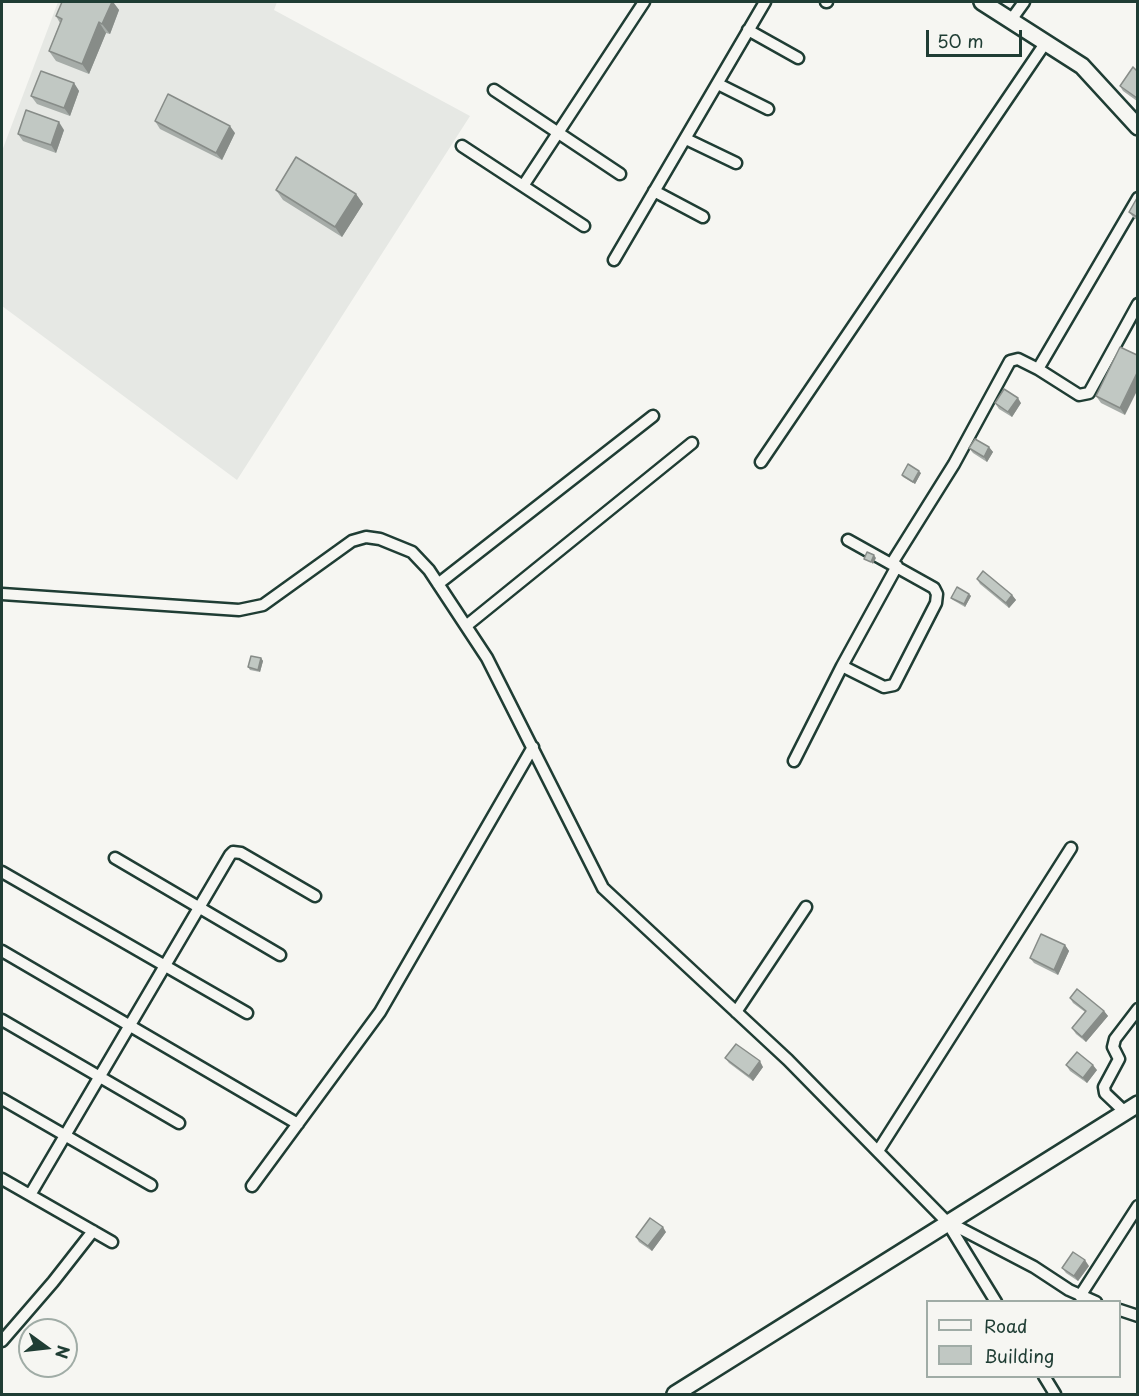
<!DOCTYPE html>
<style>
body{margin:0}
#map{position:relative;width:1139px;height:1396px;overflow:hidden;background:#f6f6f2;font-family:"Playpen Sans",sans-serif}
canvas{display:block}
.frame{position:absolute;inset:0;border:3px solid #1f3d34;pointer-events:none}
.legend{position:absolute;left:926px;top:1300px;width:195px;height:78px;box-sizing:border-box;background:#f6f6f2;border:2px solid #a0aca6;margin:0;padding:8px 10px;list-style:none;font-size:18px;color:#1f3d34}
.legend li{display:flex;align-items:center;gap:12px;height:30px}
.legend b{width:30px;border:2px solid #a0aca6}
.north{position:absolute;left:18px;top:1318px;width:60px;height:60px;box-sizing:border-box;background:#f6f6f2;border:2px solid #a0aca6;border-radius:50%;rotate:105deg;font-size:16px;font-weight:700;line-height:24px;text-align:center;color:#1f3d34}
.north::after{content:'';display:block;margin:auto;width:21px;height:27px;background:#1f3d34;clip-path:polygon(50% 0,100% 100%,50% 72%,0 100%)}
.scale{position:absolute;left:926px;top:30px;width:96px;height:27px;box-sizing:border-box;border:3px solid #1f3d34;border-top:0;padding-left:8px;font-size:18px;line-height:21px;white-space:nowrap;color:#1f3d34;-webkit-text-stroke:4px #f6f6f2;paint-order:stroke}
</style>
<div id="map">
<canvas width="1139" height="1396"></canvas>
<div class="frame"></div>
<ul class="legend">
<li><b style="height:8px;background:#f6f6f2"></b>Road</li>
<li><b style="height:16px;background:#c1c8c3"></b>Building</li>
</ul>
<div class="north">N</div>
<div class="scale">50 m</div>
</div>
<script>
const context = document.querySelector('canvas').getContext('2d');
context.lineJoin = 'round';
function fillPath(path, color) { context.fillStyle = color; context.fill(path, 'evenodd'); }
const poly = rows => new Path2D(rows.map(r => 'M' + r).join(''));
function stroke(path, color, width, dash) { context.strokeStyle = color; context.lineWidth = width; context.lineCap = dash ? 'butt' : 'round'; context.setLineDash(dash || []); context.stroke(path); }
fillPath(poly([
 [58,2,277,2,274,10,470,116,237,480,2,306,2,151]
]), '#e6e8e4');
const street = poly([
 [826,2,827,2],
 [1011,20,1024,2],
 [748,30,798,58],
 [718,84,768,109],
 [494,90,620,174],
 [686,139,736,163],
 [462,146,584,226],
 [523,186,644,2],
 [654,191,703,217],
 [1138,198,1038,369,1079,395,1089,393,1138,304],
 [614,260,765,2],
 [761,462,1046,42],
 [892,563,954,464,1010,361,1018,359,1038,369],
 [438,584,653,416],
 [2,594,239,610,263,605,352,541,366,537,380,539,412,552,429,570,487,658,603,888,788,1060,947,1222,996,1302],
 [466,626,692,443],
 [842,666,884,687,894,685,936,603,937,594,934,588,848,540],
 [794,761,842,666,897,566],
 [115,858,280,955],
 [2,872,247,1013],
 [2,951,298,1124],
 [736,1012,806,907],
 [2,1020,179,1123],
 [2,1099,151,1185],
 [1125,1112,1105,1093,1104,1087,1119,1059,1113,1047,1115,1039,1138,1009],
 [878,1151,1071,848],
 [2,1179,112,1242],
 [252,1186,380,1012,533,747],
 [30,1195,230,855,233,852,241,853,315,896],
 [948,1222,1034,1267,1069,1290,1096,1302],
 [1080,1296,1138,1206],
 [1120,1310,1138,1316],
 [2,1341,53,1282,93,1231],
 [1044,1376,1055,1394]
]);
const secondary = poly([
 [982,2,1082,66,1138,127],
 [675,1394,1138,1104]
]);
stroke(street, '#1f3d34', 15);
stroke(secondary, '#1f3d34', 20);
stroke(street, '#f6f6f2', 10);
stroke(secondary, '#f6f6f2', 15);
fillPath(poly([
 [62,2,113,2,119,10,110,34,106,33,89,74,56,61,49,51,60,23,56,16],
 [1137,71,1137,101,1123,91,1120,86],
 [74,83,79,91,70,116,37,104,31,96],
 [155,121,235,133,222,160,160,129],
 [64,130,56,153,23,141,18,134],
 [276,190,356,194,363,204,342,237,283,200],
 [1137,198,1137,220,1133,217,1129,212],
 [1120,347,1125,415,1101,403,1096,396],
 [995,403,1021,403,1012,417,999,409],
 [989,447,993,452,987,462,973,453,969,448],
 [921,473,915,484,903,477,902,475],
 [977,579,1012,595,1016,600,1009,608,980,584],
 [969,594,971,596,965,607,953,600,951,598],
 [261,658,263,661,260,672,250,670,248,667],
 [1065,945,1069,951,1058,975,1034,963,1030,958],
 [1070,998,1104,1011,1108,1016,1086,1042,1076,1034,1072,1028,1085,1012,1073,1003],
 [725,1058,763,1067,753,1081,729,1063],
 [1066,1065,1097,1070,1087,1083,1070,1071],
 [666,1232,652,1251,639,1242,636,1237],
 [1089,1266,1078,1281,1066,1273,1062,1268]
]), '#a6aca8');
fillPath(poly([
 [112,2,113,2,119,10,110,34,102,24],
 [99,22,106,33,89,74,82,64],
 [74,83,79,91,70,116,64,108],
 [59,122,64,130,56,153,51,145],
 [230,126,235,133,222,160,216,153],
 [356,194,363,204,342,237,335,227],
 [1137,373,1137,391,1125,415,1120,408],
 [1018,398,1021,403,1012,417,1008,412],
 [989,447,993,452,987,462,984,457],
 [919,471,921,473,915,484,913,482],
 [874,555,876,558,873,564,871,562],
 [969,594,971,596,965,607,964,604],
 [1012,595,1016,600,1009,608,1006,603],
 [261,658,263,661,260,672,258,670],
 [1065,945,1069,951,1058,975,1054,970],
 [1104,1011,1108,1016,1086,1042,1082,1037],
 [760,1061,763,1067,753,1081,749,1076],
 [1093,1065,1097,1070,1087,1083,1083,1078],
 [663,1227,666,1232,652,1251,648,1246],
 [1085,1260,1089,1266,1078,1281,1074,1276]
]), '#878c88');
const building = poly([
 [62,2,112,2,102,24,99,22,82,64,49,51,62,19,56,16,62,2],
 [1133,67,1137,71,1137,98,1120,86,1133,67],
 [41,71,74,83,64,108,31,96,41,71],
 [168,94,230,126,216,153,155,121,168,94],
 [26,110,59,122,51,145,18,134,26,110],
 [296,157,356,194,335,227,276,190,296,157],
 [1137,198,1137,217,1129,212,1137,198],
 [1120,347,1137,355,1137,373,1120,408,1096,396,1120,347],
 [1004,389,1018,398,1008,412,995,403,1004,389],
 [975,439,989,447,984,457,969,448,975,439],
 [908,464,919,471,913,482,902,475,908,464],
 [867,552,874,555,871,562,864,559,867,552],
 [983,571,1012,595,1006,603,977,579,983,571],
 [957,587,969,594,964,604,951,598,957,587],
 [251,656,261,658,258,670,248,667,251,656],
 [1041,934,1065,945,1054,970,1030,958,1041,934],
 [1077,989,1104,1011,1082,1037,1072,1028,1086,1011,1070,998,1077,989],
 [736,1044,760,1061,749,1076,725,1058,736,1044],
 [1077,1052,1093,1065,1083,1078,1066,1065,1077,1052],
 [650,1218,663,1227,648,1246,636,1237,650,1218],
 [1073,1252,1085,1260,1074,1276,1062,1268,1073,1252]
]);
fillPath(building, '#c1c8c3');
stroke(building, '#878c88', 1.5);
</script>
